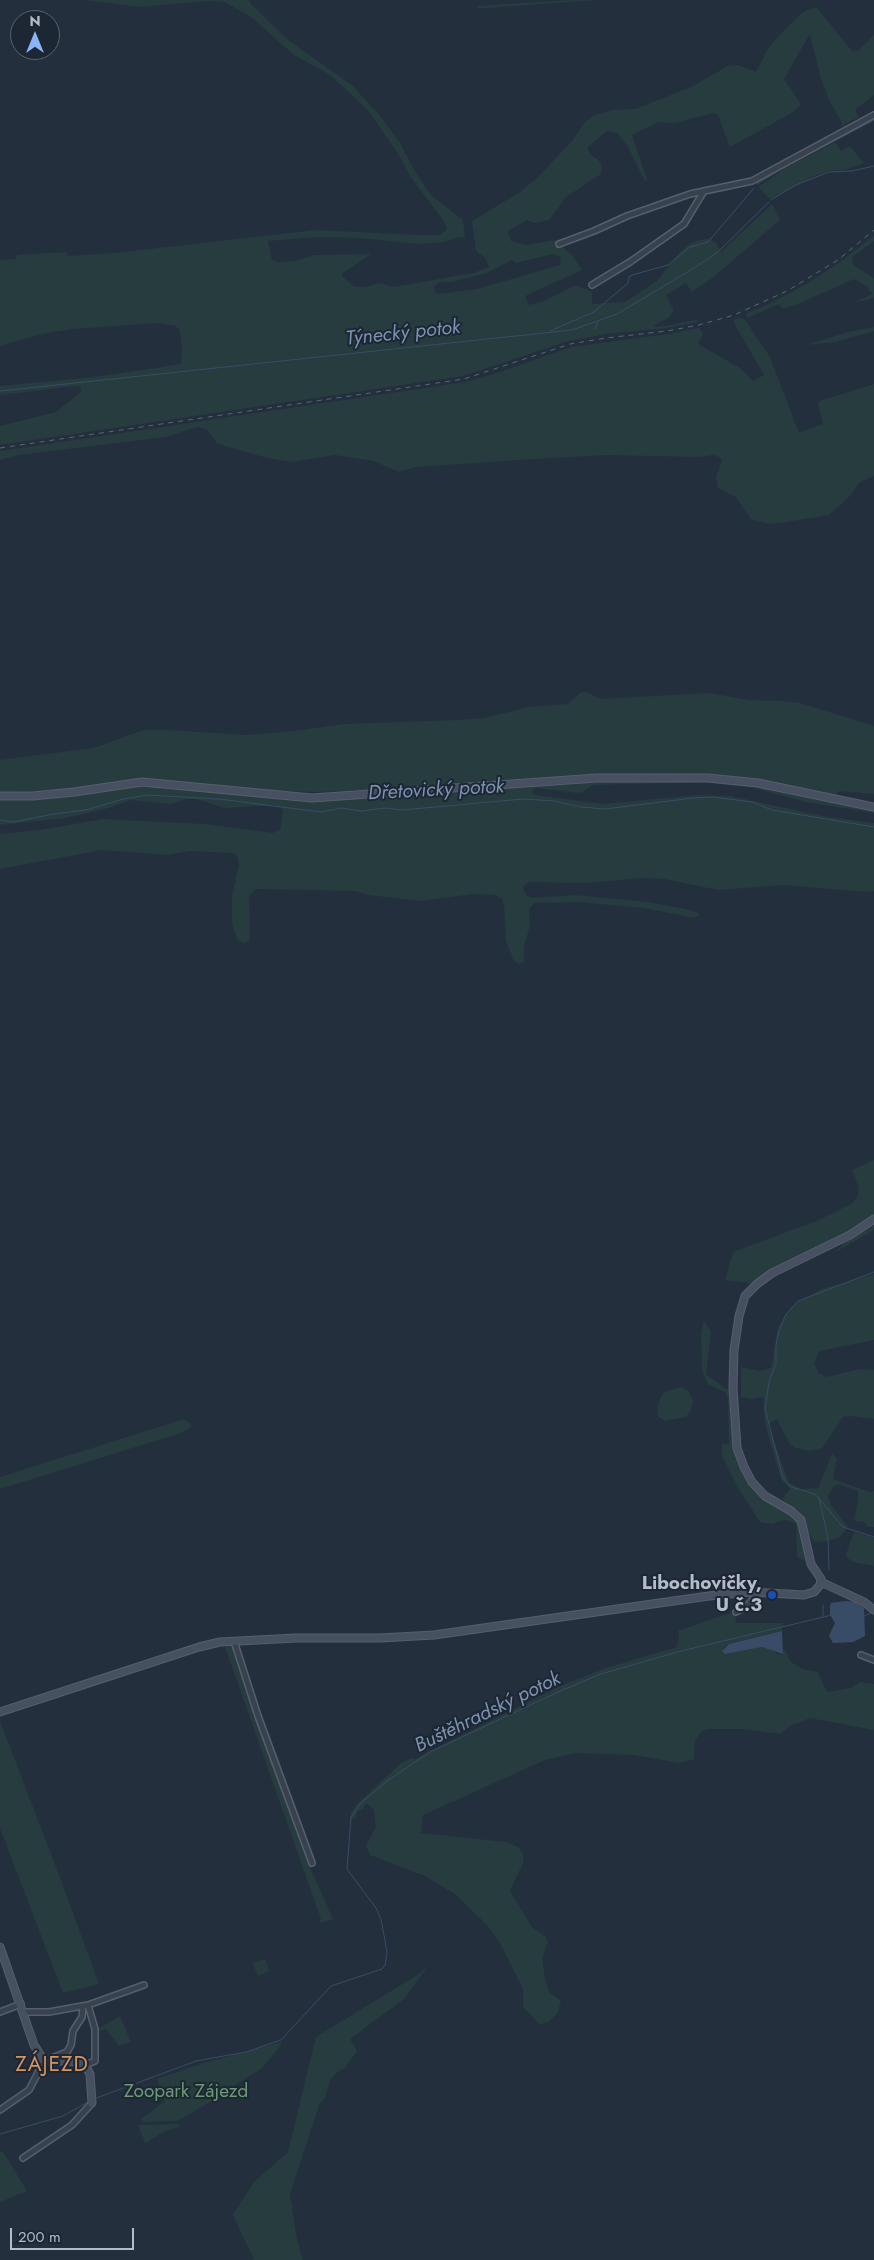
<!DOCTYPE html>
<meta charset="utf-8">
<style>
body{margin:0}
#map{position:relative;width:874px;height:2260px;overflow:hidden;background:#242f3e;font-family:Jost,sans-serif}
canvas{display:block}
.north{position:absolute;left:10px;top:10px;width:50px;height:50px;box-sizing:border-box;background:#1d2633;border:1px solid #59626f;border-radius:50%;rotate:0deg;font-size:14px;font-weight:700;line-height:20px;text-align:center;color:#b4bcc9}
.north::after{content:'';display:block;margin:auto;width:18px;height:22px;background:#8ab4f8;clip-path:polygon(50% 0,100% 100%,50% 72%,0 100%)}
.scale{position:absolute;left:10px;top:2228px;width:124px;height:22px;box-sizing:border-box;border:2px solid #b4bcc9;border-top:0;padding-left:6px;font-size:15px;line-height:18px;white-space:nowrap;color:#b4bcc9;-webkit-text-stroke:4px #1d2633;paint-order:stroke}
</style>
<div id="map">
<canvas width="874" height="2260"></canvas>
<div class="north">N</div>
<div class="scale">200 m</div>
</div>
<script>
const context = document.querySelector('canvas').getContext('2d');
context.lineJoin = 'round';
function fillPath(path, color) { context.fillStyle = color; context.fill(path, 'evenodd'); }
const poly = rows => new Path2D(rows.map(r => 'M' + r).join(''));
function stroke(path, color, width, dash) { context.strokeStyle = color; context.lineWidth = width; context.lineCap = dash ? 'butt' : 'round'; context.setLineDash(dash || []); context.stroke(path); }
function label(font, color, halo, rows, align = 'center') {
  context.font = font + ' Jost,sans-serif'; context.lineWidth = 4; context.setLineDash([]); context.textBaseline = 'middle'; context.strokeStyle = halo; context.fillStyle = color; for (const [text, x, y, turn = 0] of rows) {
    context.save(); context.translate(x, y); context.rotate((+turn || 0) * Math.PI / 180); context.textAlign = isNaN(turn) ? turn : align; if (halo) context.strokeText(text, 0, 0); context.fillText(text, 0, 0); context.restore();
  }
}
fillPath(poly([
 [84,0,249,0,249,2,288,40,352,85,360,94,381,117,400,143,416,173,431,195,463,220,465,238,460,237,444,242,418,244,361,238,317,237,268,241,272,260,277,262,295,261,315,255,371,254,343,273,342,276,355,287,365,287,379,283,394,287,473,273,489,267,485,258,476,251,472,221,520,192,537,178,572,141,585,122,595,115,613,110,636,109,693,86,728,66,738,65,756,72,769,47,785,29,802,13,812,8,817,8,852,51,858,51,874,35,874,95,855,110,859,117,841,126,842,123,829,100,821,79,811,38,809,35,784,79,800,103,800,106,788,115,730,147,718,115,714,113,675,123,659,122,632,135,647,180,645,181,627,145,617,133,607,131,587,148,591,155,598,160,602,166,601,174,566,197,549,220,534,223,527,220,508,231,511,241,526,245,555,240,572,255,582,270,525,296,529,305,544,301,576,285,592,292,592,304,625,302,657,281,678,254,689,244,699,240,709,239,716,243,721,252,772,204,780,220,711,279,692,292,686,283,666,295,674,311,668,318,654,325,656,327,671,325,696,320,698,322,667,328,605,334,569,341,463,376,0,445,0,426,56,412,79,394,82,390,80,387,74,386,0,395,0,386,95,377,181,364,182,348,180,332,176,326,159,323,73,329,42,334,0,346,0,260,16,259,17,255,67,252,68,256,115,253,316,230,417,235,440,235,447,229,445,223,410,176,399,155,367,109,330,75,294,55,251,17,225,2,208,1,140,7],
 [553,254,561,257,560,265,477,289,438,294,434,291,434,286,440,282,452,282,487,273,512,260,516,263],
 [568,0,596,0,488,8,478,8,478,6],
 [834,143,836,143,841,151,850,146,864,163,845,170,833,170,816,175,770,199,758,187,787,167],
 [874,236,874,241,852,257,853,265,874,278,874,298,853,303,872,294,868,287,854,279,800,303,783,309,779,304,747,318,747,313,769,304,808,283,840,262],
 [739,318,745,320,770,357,799,433,823,424,818,404,819,401,874,384,874,476,859,483,850,496,829,515,780,523,769,524,751,519,736,497,718,488,716,477,722,461,721,458,714,455,697,457,607,455,533,459,416,467,399,472,373,461,335,455,290,462,267,458,218,444,206,429,197,427,166,437,19,455,0,460,0,451,465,382,497,373,571,347,668,334,699,328,703,334,698,344,740,368,753,381,764,375,734,323,734,320],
 [874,327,874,331,836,342,806,345,848,332],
 [586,692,601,699,709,693,749,700,782,701,800,703,874,726,874,794,840,791,837,792,838,797,739,777,665,774,597,775,440,787,318,792,282,791,142,779,61,790,0,793,0,760,94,748,143,730,168,730,245,735,294,731,343,724,458,720,484,718,529,707,568,704,580,693],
 [708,781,757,786,874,810,874,813,806,802,754,788,702,782,594,785,580,793,535,788,532,792,536,795,603,804,697,795,731,796,822,816,874,823,874,891,866,892,783,885,718,890,664,879,641,878,586,883,530,882,525,885,523,888,526,895,531,898,575,895,648,902,685,909,699,913,699,915,695,918,644,908,578,902,534,903,529,909,530,926,524,946,524,962,519,964,513,959,506,941,504,905,502,899,496,895,473,894,420,901,368,895,355,891,256,889,249,896,250,937,249,941,244,943,237,940,232,923,232,897,239,864,237,856,233,853,190,851,167,855,102,850,0,869,0,834,40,830,103,819,204,824,273,833,280,830,283,811,281,808,274,805,224,808,197,799,186,799,171,804,130,800,109,808,65,818,0,825,0,799,62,797,142,785,318,799,441,794,597,782],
 [874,1160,874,1219,757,1284,725,1280,733,1252,819,1220,853,1203,858,1195,859,1188,852,1170],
 [874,1225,874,1230,834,1253,843,1244],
 [874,1274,874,1340,825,1350,819,1352,814,1363,818,1373,826,1377,860,1369,874,1370,874,1419,850,1416,843,1417,822,1448,810,1451,796,1448,789,1443,777,1419,768,1425,789,1483,802,1489,818,1488,832,1454,837,1458,833,1479,870,1492,874,1491,874,1527,868,1527,864,1522,856,1521,854,1519,858,1501,858,1491,839,1484,833,1487,828,1496,831,1505,848,1527,839,1538,822,1542,814,1541,808,1533,802,1516,782,1499,790,1489,781,1479,765,1424,763,1397,750,1399,741,1397,741,1367,760,1371,771,1368,778,1328,787,1313,798,1302,822,1289],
 [704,1321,711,1332,706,1374,726,1389,729,1389,729,1362,734,1334,737,1448,752,1482,801,1520,811,1564,797,1557,796,1525,791,1521,784,1520,772,1524,760,1522,738,1488,722,1456,722,1443,729,1445,728,1398,725,1392,708,1384,702,1371,701,1333],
 [682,1387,688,1391,691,1396,693,1402,691,1410,686,1417,665,1421,658,1416,657,1408,660,1399,664,1392],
 [181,1420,186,1420,192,1426,181,1433,0,1489,0,1477],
 [854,1532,874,1538,874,1566,854,1562,847,1558,846,1554],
 [735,1611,736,1623,783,1623,782,1631,729,1644,724,1647,723,1651,725,1654,762,1647,769,1648,778,1654,783,1654,783,1650,785,1650,790,1661,802,1669,818,1672,827,1692,851,1688,860,1682,874,1684,874,1730,810,1718,790,1726,780,1734,741,1729,708,1729,702,1731,695,1741,694,1759,679,1763,634,1755,575,1753,545,1760,423,1815,421,1833,506,1842,518,1847,523,1853,523,1863,510,1891,532,1927,546,1937,548,1942,542,1958,545,1979,549,1992,561,2001,557,2014,548,2022,540,2025,523,2007,523,1989,501,1945,487,1925,456,1895,425,1876,370,1855,366,1846,376,1827,374,1810,366,1803,363,1809,358,1811,355,1819,350,1819,351,1813,356,1805,401,1763,412,1758,415,1759,560,1686,606,1668,677,1647,679,1638,678,1631],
 [233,1646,305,1856,333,1919,320,1923,319,1921,321,1919,225,1647],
 [0,1721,59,1875,99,1984,63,1993,0,1828],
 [265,1959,269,1971,258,1976,252,1963],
 [424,1969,426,1969,404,1999,350,2039,357,2051,345,2068,336,2073,330,2080,325,2098,319,2105,290,2194,296,2235,303,2260,254,2260,233,2215,254,2182,288,2152,316,2037,422,1972],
 [120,2016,131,2042,119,2046,106,2029,100,2031,99,2028],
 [282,2042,278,2049,262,2068,194,2112,177,2121,143,2122,141,2119,165,2101,157,2079,197,2065],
 [179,2124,179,2127,165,2131,145,2143,138,2125],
 [0,2151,4,2153,27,2191,0,2202]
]), '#263c3f');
fillPath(poly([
 [846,1601,855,1602,864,1608,865,1636,853,1642,833,1643,829,1636,835,1623,830,1615,830,1606,831,1603],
 [782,1631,783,1654,762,1647,725,1654,722,1651,729,1644]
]), '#394c67');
stroke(poly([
 [757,184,783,168,874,120],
 [771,200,796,185,829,172,852,171,874,166],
 [595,329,598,322],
 [550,331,594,312,628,283,629,277,632,275,668,265,690,247,708,242,754,188],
 [0,391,572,330,617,314,694,268,718,252,769,202],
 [0,820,14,822,53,814,86,810,123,799,148,795,219,799,321,812,341,808,361,811,385,808,402,810,523,799,554,801,581,807,605,809,693,798,713,797,752,802,772,810,874,827],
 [874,1272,798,1301,786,1314,779,1331,776,1345,776,1363,769,1382,765,1409,783,1478,791,1487,815,1494,843,1527,874,1537],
 [819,1498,828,1538,829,1569],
 [823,1605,823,1616],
 [864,1616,874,1612],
 [94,2099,196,2061,246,2052,281,2040,331,1986,382,1969,385,1965,387,1952,381,1919,376,1908,347,1869,351,1817,361,1803,387,1781,430,1752,558,1692,601,1674,681,1651,832,1615],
 [0,2134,63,2116,88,2102]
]), '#394c67', 1);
const street = poly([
 [559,244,594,231,627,216,690,194,752,181,874,115],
 [592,285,630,262,684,224,704,191],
 [736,1612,747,1606,759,1592],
 [234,1641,258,1716,312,1863],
 [861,1655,874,1660],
 [0,2012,21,2004],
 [24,2012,49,2012,88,2005,144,1985],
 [85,2065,95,2061,95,2029,88,2005],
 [0,2110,29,2090,44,2061,67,2052,71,2045,73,2031,82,2017,83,2006],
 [23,2158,72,2125,92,2103]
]);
const secondary = poly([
 [0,796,33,796,74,792,142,782,312,798,597,778,708,778,758,783,874,807],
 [821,1582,864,1602,874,1610],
 [0,1712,199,1647,220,1642,296,1638,380,1638,434,1635,709,1596,750,1592,804,1595,814,1592,820,1585,821,1579,811,1564,801,1520,791,1511,765,1496,752,1482,744,1467,737,1448,733,1387,734,1350,739,1316,745,1296,757,1284,772,1273,850,1235,874,1219],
 [0,1947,34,2045,44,2061,69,2061,85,2065,90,2074,92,2103]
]);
stroke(street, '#565f6c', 8);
stroke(secondary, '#565f6c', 9);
stroke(street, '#38414e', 5);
stroke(secondary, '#465061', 7);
stroke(poly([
 [0,448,464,379,570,344,606,338,667,331,699,325,734,315,787,291,838,260,874,230]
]), '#5a6575', 1, [5, 5]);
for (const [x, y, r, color] of [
 [772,1595,5,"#1a4fb4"]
]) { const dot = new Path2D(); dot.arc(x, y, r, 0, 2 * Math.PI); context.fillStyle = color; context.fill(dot); stroke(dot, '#1d2633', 2); }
label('bold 19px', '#b4bcc9', '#1d2633', [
 ["Libochovičky,",762,1584],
 ["U č.3",762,1606]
], 'right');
label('19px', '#6b9a76', '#1d2633', [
 ["Zoopark Zájezd",186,2092]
]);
label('italic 20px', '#7c92b1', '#1d2633', [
 ["Týnecký potok",403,334,-6],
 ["Dřetovický potok",436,791,-3],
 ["Buštěhradský potok",488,1713,-26]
]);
context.letterSpacing = '1px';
label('21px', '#d59563', '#1d2633', [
 ["ZÁJEZD",52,2066]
]);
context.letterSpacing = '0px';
</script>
